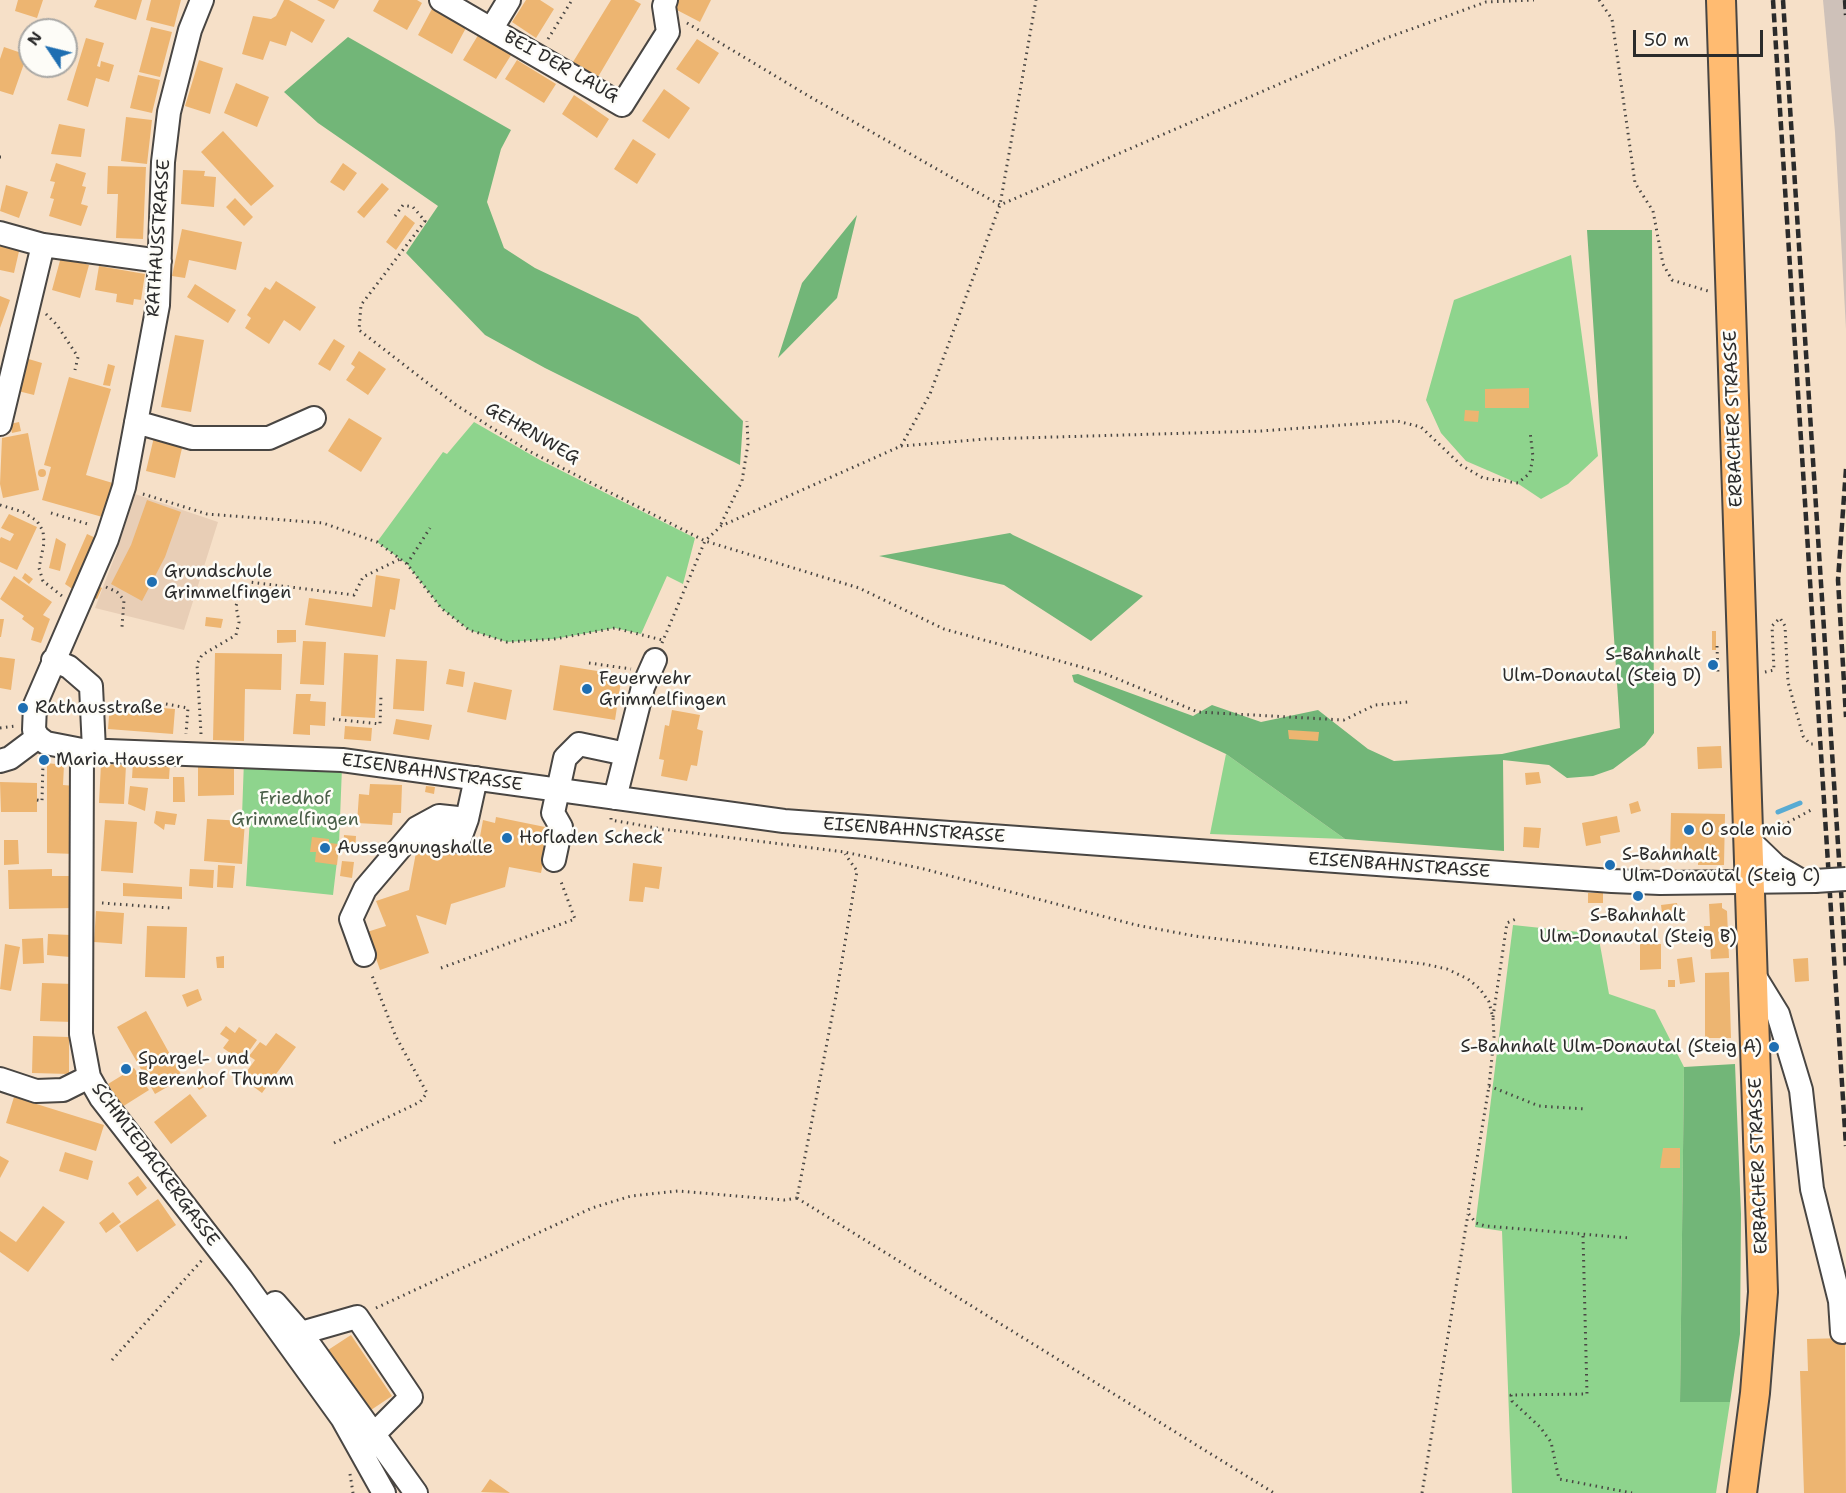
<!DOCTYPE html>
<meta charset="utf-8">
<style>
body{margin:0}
#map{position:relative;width:1846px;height:1493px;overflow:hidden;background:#f6e0c8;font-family:"Shantell Sans",sans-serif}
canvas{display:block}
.north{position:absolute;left:18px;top:18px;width:60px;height:60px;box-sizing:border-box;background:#fdfcf7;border:2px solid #a9a8a5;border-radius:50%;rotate:305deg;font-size:16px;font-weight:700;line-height:24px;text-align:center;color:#2b2b2b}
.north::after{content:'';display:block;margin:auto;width:21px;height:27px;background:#1f6fb2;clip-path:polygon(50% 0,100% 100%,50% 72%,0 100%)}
.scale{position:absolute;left:1633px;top:30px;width:130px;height:27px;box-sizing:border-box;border:3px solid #2b2b2b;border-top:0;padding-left:8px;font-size:18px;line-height:21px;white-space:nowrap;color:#2b2b2b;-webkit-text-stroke:4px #fdfcf7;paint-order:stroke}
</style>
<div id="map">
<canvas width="1846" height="1493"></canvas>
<div class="north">N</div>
<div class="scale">50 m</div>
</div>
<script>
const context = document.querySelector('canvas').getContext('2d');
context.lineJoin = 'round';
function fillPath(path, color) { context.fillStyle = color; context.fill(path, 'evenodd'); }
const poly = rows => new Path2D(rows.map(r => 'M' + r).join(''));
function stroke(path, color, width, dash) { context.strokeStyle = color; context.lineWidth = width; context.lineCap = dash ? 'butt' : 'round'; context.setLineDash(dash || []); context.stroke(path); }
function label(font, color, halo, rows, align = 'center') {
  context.font = font + ' "Shantell Sans",sans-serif'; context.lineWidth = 5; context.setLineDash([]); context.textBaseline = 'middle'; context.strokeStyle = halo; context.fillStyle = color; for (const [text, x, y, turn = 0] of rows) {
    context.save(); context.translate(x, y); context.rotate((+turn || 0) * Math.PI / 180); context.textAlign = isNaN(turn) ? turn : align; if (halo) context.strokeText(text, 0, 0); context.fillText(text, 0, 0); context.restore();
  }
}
fillPath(poly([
 [135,494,218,522,184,630,95,608,115,556]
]), '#e8ceb6');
fillPath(poly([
 [1823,0,1846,0,1846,329,1835,132]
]), '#cec1b9');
fillPath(poly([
 [1571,255,1598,456,1568,484,1541,499,1517,483,1466,461,1441,433,1426,400,1454,300],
 [474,422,540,460,695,538,683,584,667,576,641,634,615,628,554,639,507,642,469,630,441,608,407,564,377,542,443,452,447,454],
 [1226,754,1345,839,1210,834],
 [244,760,342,767,339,844,333,895,246,886,250,816,242,816],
 [1513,925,1598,934,1609,994,1655,1010,1684,1067,1680,1401,1730,1402,1716,1493,1512,1493,1502,1231,1475,1227]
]), '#8ed48d');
fillPath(poly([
 [348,37,511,130,501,149,487,202,504,248,535,268,638,317,743,421,740,465,545,368,485,335,406,253,438,206,318,123,284,92],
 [857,215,837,298,778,358,802,283],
 [1587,230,1652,230,1654,733,1645,745,1613,769,1593,776,1567,778,1549,765,1503,760,1504,851,1345,839,1226,754,1074,682,1072,675,1078,674,1193,716,1212,705,1261,722,1318,710,1368,749,1394,761,1502,754,1620,728],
 [1010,533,1013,535,1143,596,1091,641,1004,585,879,556],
 [1735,1064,1741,1214,1740,1334,1730,1402,1680,1402,1684,1067]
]), '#72b678');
stroke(poly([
 [1778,812,1800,803]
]), '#58abd3', 5);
fillPath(poly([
 [18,0,43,0,37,18,15,11],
 [97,0,142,0,136,20,94,7],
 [151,0,181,0,174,27,146,20],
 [284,0,289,0,325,20,312,43,291,31,286,46,270,41,263,60,242,54,253,16,271,19,276,16],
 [317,0,339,0,334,9],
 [379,0,417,0,422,3,407,30,373,11],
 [526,0,540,0,554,9,536,38,512,22],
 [611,0,634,0,641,4,598,77,573,62],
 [679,0,711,0,700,22,675,9],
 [433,7,467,26,452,54,418,35],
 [151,27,172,32,160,77,139,72],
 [480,32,513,52,496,79,463,60],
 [86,38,104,43,97,66,100,67,101,61,114,65,109,82,96,78,88,107,67,100],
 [697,39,719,53,699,84,676,69],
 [4,47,27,55,13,95,0,91,0,59],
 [199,60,223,68,210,114,185,106],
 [517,60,556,84,544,103,505,79],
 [138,75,160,80,152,113,130,108],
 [236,83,269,97,257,127,224,113],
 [664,89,690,108,669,139,642,121],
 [574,95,609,119,597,138,562,114],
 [126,117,152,120,147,164,121,161],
 [59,124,85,129,81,157,51,154],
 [223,131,274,186,251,206,201,152],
 [633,139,656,154,637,184,614,169],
 [56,163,86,173,82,186,86,187,81,204,88,206,81,226,49,216,54,199,50,198,55,182,50,181],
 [343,163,357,173,344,191,330,182],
 [108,166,146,167,143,239,116,238,118,194,107,194],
 [183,170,205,171,204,176,216,177,214,207,181,204],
 [382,183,389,189,364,218,357,212],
 [6,185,28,192,19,218,0,211],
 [235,198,253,217,244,226,226,207],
 [405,215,415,223,396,250,386,242],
 [182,229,242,242,236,270,189,260,185,278,172,276],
 [0,243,20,247,14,273,0,270],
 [61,257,89,265,80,298,52,290],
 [99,266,145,274,141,300,134,299,133,305,116,302,117,294,95,290],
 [276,281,316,307,300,331,284,320,269,344,245,328,251,318,247,315,265,287,270,290],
 [195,284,236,310,228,323,187,297],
 [0,296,10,300,0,328],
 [175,335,204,340,191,412,161,407],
 [334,339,345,346,330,371,318,364],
 [359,351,386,369,368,395,346,380,355,367,351,364],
 [22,357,42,363,34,395,14,390],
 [108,364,115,366,110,386,103,385],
 [69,377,111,389,86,475,116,484,106,518,42,500,51,467,44,465],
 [1529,388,1529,408,1485,408,1485,389],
 [1465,410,1479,411,1478,422,1464,421],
 [349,418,382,438,361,472,328,451],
 [19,422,21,431,12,433,10,424],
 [28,433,39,490,3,498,0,484,2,438],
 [154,437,183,444,175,478,146,471],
 '38 473a4 4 0 1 1 8 0a4 4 0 1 1-8 0Z',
 [147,500,181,512,165,557,142,601,111,584,131,545],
 [9,514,37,527,17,570,0,562,0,539,1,537,10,541,14,534,1,528],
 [87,534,98,539,74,590,65,584],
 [56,538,66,544,60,571,49,568],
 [25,573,33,579,29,584,22,578],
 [376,575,400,579,395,610,390,609,385,637,305,625,309,598,372,607],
 [14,576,52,602,43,615,50,619,41,643,31,640,34,628,22,619,24,616,0,599],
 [98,586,102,588,97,599,93,597],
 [206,617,223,619,221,628,205,626],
 [0,619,4,619,1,637,0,637],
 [277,630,296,630,296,642,277,643],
 [1712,631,1716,631,1716,650,1712,650],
 [303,641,326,642,324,685,300,684],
 [215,653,282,654,281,690,245,689,244,741,213,740],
 [344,653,378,655,375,718,341,716],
 [0,657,15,659,11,690,0,688],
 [396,659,427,661,424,711,393,709],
 [560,665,622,675,615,720,553,710],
 [449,669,465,672,463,687,446,684],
 [474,682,512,690,506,720,467,712],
 [296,694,311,694,310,701,326,702,325,726,310,725,310,735,293,734],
 [110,704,175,709,173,734,108,729],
 [672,710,700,715,697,729,703,731,697,766,691,765,687,781,661,776,664,760,659,759,665,725,669,726],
 [396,719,432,725,429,740,393,734],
 [345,726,372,728,371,741,344,739],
 [1288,730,1319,732,1318,741,1289,739],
 [1721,746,1722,768,1698,769,1697,747],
 [133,762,170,763,169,779,132,778],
 [47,763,64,765,63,785,75,786,75,854,47,853],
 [101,764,126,765,124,804,99,803],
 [234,764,234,795,198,796,198,765],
 [1539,772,1541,783,1526,785,1525,773],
 [173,777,184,777,185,802,173,802],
 [0,782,37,783,37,812,1,812],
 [370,784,402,785,401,813,393,813,392,825,357,823,359,794,369,795],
 [130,786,148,788,145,811,128,804],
 [426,786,435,787,434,794,425,792],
 [1638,801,1641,811,1631,814,1629,804],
 [156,811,177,814,175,825,165,824,164,830,154,823],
 [1671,813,1725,814,1724,865,1698,865,1698,858,1670,857],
 [1617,816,1620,832,1600,836,1601,843,1586,846,1582,823],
 [496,817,550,828,541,873,509,867,505,887,451,904,446,925,416,915,429,953,380,970,367,932,386,926,376,901,409,890,418,842,477,853,483,820,495,823],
 [207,819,245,821,242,864,204,861],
 [105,820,137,822,133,873,101,871],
 [1524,827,1541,828,1539,848,1523,847],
 [344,835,356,836,355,851,343,850],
 [312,837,329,839,329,843,339,844,337,865,315,862,316,852,310,852],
 [4,840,18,840,19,864,4,865],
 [342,861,354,862,352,878,340,876],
 [633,863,662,867,659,889,645,887,643,902,629,901],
 [218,865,235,866,233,888,217,887],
 [52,869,52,876,74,876,74,908,9,909,8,870],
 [190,869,214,870,213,888,189,886],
 [123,883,182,887,182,899,123,896],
 [1588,893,1603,893,1603,903,1588,903],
 [1677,903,1679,920,1663,922,1661,905],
 [1722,903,1722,908,1727,911,1729,958,1711,959,1710,944,1705,944,1704,926,1710,926,1709,904],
 [96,911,124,913,122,944,94,942],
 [147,926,187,927,185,978,145,977],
 [48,934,71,935,70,957,47,955],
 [43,938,44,963,23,964,22,939],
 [5,944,20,947,11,991,0,989],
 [1640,944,1661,944,1661,969,1640,970],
 [224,956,224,968,217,968,216,957],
 [1692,957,1695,982,1680,984,1677,959],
 [1808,958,1809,981,1795,982,1793,959],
 [1729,972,1731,1038,1705,1038,1705,973],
 [1668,980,1675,980,1675,987,1668,987],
 [42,983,74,984,73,1022,40,1021],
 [198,989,202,1000,187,1007,182,995],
 [146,1011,183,1078,155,1094,117,1027],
 [226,1026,235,1033,239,1027,257,1040,242,1061,223,1048,229,1040,220,1034],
 [276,1033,296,1047,262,1093,242,1078,255,1060,249,1056,260,1042,266,1046],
 [33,1036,69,1037,69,1074,32,1073],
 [134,1068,149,1090,122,1107,108,1084],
 [202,1072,210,1084,199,1090,192,1079],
 [190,1094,207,1116,171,1144,154,1122],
 [14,1097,104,1125,96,1151,6,1123],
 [1663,1148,1680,1148,1680,1168,1660,1168],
 [65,1152,93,1161,88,1180,59,1171],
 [0,1156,9,1161,0,1178],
 [138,1176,147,1188,137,1196,128,1183],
 [158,1199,176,1225,137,1252,119,1226],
 [43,1206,65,1222,28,1272,0,1252,0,1231,16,1242],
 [113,1212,121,1222,106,1233,99,1223],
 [351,1335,392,1396,368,1412,328,1350],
 [1845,1338,1846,1493,1804,1493,1800,1371,1808,1371,1807,1339],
 [490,1479,510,1493,481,1492]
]), '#edb571');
const minor = poly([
 [202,0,190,30,169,112,163,162,158,305,124,487,107,539,35,705,34,730,38,737,46,743,82,750,342,760,784,821,1612,881,1660,883,1815,881],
 [441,0,622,105,668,32,664,6,666,0],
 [492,28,509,0],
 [0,233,43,245,160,261],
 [136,422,192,438,269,438,314,418],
 [0,424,43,245],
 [53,660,69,667,91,686,94,750],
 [82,750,81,1034,89,1077,101,1098,241,1278,342,1418,384,1493],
 [0,761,10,758,38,737],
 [615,798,643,687,655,660],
 [417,828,428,834,459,841,467,819],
 [1748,839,1776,866,1800,880],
 [554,860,561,827,553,813,565,758,579,744,626,754],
 [364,955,351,919,365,889,417,828,439,816,467,819,476,778],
 [1754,975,1778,1014,1801,1090,1812,1189,1840,1301,1842,1332],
 [0,1079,36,1091,63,1090,89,1077],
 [275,1303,301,1333,357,1317,411,1397,374,1434],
 [301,1333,416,1493]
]);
const major = poly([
 [1721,0,1763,1292,1755,1393,1742,1493]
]);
stroke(minor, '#494643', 26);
stroke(major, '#494643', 32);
stroke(poly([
 [1599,0,1612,19,1635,183,1653,211,1663,264,1672,280,1708,291],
 [687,23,812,98,1000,205,1381,40,1486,2,1534,0],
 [548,39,572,0],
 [0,157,1,157],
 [395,216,403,205,413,207,425,221,361,305,359,330,456,405,527,450,705,541,859,588,944,629,1103,673,1198,712,1344,720,1375,705,1408,702],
 [46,314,57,325,78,357,75,370],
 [901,446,986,439,1261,431,1397,421,1421,427,1461,465,1483,478,1518,483,1530,473,1533,457,1530,431],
 [143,494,207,514,323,523,377,542,407,564,441,608,469,630,507,642,554,639,615,628,662,640],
 [0,505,23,512,37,521,43,531,44,543,39,568,43,581,62,596],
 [51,513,91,525],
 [721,524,742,481,748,444,747,421],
 [407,564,430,528],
 [106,587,117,592,124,600,122,627],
 [662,643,705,541,721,526,901,446,930,394,1000,205,1036,0],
 [1717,646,1718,675],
 [589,663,631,669],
 [1765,672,1774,670,1772,626,1780,618,1785,626,1788,682,1803,736,1810,744,1816,744],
 [166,704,188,708,186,734],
 [333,719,380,724,381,696],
 [0,728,16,726],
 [201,734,197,664,202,655,236,635,239,622,236,606,241,590,250,582,354,595,363,577,400,559],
 [37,800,42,801,43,762],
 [611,818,611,820,662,829,844,852,924,869,1136,925,1195,936,1424,964,1447,969,1468,979,1480,989,1489,1002,1493,1018,1494,1037,1489,1086,1468,1213,1476,1223,1485,1226,1630,1238],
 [1772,831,1813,809],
 [102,903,170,908],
 [441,968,575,919,560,879],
 [1493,1017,1507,923,1518,918],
 [1489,1086,1539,1106,1585,1109],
 [334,1143,420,1102,427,1093,396,1037,371,973],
 [797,1198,1274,1493],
 [1583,1236,1587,1394,1511,1395,1512,1401,1540,1427,1551,1442,1559,1479,1632,1493],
 [376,1308,592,1208,631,1196,678,1191,784,1200,797,1198,836,996,857,871,845,854],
 [112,1360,203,1259],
 [350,1474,353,1493],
 [1422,1493,1468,1214]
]), '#494643', 3, [1.5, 4.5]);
stroke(minor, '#fff', 22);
stroke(major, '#ffbb71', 28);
stroke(poly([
 [1773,0,1846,1146],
 [1783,0,1846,967],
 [1845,0,1846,15],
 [1846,469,1838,580,1846,717]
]), '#2b2b2b', 4.5, [9, 4.5]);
const minorBridge = poly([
 [1815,881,1846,879]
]);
stroke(minorBridge, '#494643', 26, []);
stroke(minorBridge, '#fff', 22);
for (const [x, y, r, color] of [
 [152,582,6,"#1f6fb2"],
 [1713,665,6,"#1f6fb2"],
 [587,689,6,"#1f6fb2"],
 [23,708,6,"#1f6fb2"],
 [44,760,6,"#1f6fb2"],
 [1689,830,6,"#1f6fb2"],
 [507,838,6,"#1f6fb2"],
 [325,848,6,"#1f6fb2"],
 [1610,865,6,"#1f6fb2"],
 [1638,896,6,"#1f6fb2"],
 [1774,1047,6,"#1f6fb2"],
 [126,1069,6,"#1f6fb2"]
]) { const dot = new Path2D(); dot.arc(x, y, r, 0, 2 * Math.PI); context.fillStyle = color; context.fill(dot); stroke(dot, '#fdfcf7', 2); }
label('18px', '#2b2b2b', '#fdfcf7', [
 ["BEI DER LAUG",561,67,29],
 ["RATHAUSSTRASSE",159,238,-86],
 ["ERBACHER STRASSE",1734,419,-92],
 ["GEHRNWEG",532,434,30],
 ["EISENBAHNSTRASSE",432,773,8],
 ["EISENBAHNSTRASSE",914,831,4],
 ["EISENBAHNSTRASSE",1399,866,4],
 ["SCHMIEDACKERGASSE",155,1165,53],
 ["ERBACHER STRASSE",1759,1166,-92]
]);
label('18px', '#2b2b2b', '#fdfcf7', [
 ["Grundschule",164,572],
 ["Grimmelfingen",164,593],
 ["S-Bahnhalt",1701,655,"right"],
 ["Ulm-Donautal (Steig D)",1701,676,"right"],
 ["Feuerwehr",599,679],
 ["Grimmelfingen",599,700],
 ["Rathausstraße",35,708],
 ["Maria Hausser",56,760],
 ["O sole mio",1701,830],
 ["Hofladen Scheck",519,838],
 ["Aussegnungshalle",337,848],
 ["S-Bahnhalt",1622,855],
 ["Ulm-Donautal (Steig C)",1622,876],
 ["S-Bahnhalt",1638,916,"center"],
 ["Ulm-Donautal (Steig B)",1638,937,"center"],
 ["S-Bahnhalt Ulm-Donautal (Steig A)",1762,1047,"right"],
 ["Spargel- und",138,1059],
 ["Beerenhof Thumm",138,1080]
], 'left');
label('18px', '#495e48', '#fdfcf7', [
 ["Friedhof",295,799],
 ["Grimmelfingen",295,820]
]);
</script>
